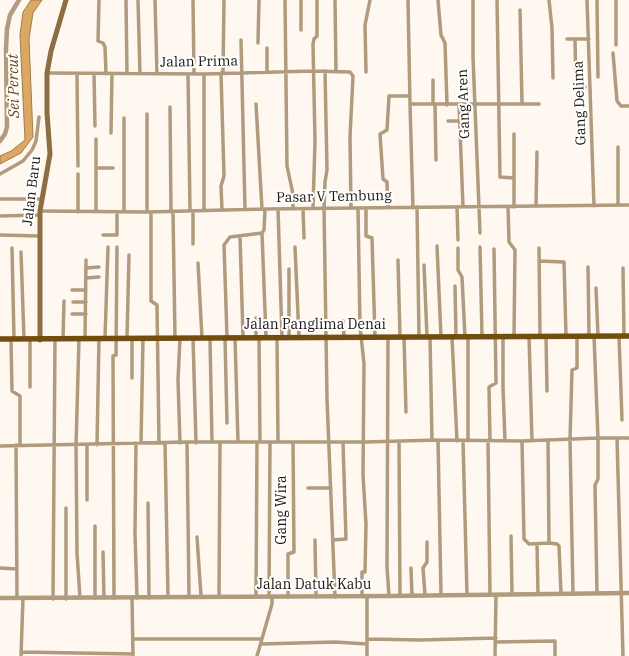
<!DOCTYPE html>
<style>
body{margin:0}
canvas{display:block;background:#fef8f0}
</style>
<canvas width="629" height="656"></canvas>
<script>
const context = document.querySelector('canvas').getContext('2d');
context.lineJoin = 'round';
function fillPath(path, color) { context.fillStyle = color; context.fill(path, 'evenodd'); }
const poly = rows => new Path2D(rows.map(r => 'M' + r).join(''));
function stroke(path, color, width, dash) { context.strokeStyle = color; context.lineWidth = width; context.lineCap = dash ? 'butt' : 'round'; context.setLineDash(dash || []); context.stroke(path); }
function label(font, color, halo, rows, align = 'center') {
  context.font = font + ' "IBM Plex Serif",serif'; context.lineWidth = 4; context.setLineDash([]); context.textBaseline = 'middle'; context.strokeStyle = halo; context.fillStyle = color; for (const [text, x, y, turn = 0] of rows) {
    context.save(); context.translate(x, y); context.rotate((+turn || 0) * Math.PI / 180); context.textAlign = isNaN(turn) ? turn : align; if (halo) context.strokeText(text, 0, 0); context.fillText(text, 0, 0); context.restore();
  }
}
const water = poly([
 [31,0,42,0,33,13,29,39,33,137,21,153,0,164,0,156,11,151,25,140,20,35,23,12,31,0]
]);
fillPath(water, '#dba864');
stroke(water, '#a17c4a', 1);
stroke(poly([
 [99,0,98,41,103,43,105,47,106,74],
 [126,0,127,74],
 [138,0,140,74],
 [155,0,157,74],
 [193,0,194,74],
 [285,0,287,166,293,194,293,209],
 [301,0,301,30],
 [335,0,336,71],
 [408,0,410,104,539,104],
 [438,0,441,35,445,43,447,105],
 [473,0,473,57,480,233],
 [497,0,500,177,514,178],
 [549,0,552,28,553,78],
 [587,0,594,206],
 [597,0,598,77],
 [616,0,616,45],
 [520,10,522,103],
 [567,39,589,39],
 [575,39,576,86,585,87],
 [241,40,245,209],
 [258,43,259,0],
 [613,53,617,101,621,106,629,106],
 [325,71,327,170,325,182,324,208,327,399,335,597],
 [267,72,267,48],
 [366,72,365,25,370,0],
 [47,73,204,74,313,71,350,72,353,76,350,137,351,208],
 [221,73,224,176,221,186,222,210],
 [223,73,224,0],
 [77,74,78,166],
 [94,74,95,126],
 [188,74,190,211],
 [256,104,262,209],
 [410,104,413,208],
 [433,104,433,80],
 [435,104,436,160],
 [459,104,463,207],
 [170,107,171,212],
 [124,118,124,212],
 [448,121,460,121],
 [111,133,112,74],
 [97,168,113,168],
 [0,174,23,161,32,150,36,141,39,117],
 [78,174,78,212],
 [0,199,41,199],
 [618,205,618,147],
 [536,206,537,152],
 [417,207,419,337],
 [457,207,458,240],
 [508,207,509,242,515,250,514,337],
 [514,207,514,134],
 [313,208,315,141,313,44,314,39,317,36,317,0],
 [358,208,360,326,364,364,363,475,366,524,365,572,362,572,362,596],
 [366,208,366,236,372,238,375,337],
 [388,208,387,182,383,179,380,134,387,130,389,96,410,96],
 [278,209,282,337],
 [303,209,304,238],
 [204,210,204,74],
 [40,211,147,212,265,209,629,205],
 [193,211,193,244],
 [96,212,96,139],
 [147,212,147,114],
 [151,212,151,301,157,305,159,443],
 [173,212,175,338],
 [0,216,39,215],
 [262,233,266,337],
 [0,235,39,236],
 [103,235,117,235,117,212],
 [240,236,243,336],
 [437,246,441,337],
 [295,247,299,337],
 [480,247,482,337],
 [12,248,14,339],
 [458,248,458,270,462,277,465,337],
 [539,248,540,336],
 [21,252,24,339],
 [398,260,400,337],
 [539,261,564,262,566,336],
 [198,263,202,338],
 [424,265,427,337],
 [588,267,589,336],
 [86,268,99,267],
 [623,268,624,336],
 [289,269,289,337],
 [86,278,99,277],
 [455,286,456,337],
 [596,288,598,336],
 [72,290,86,290],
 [73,302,86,302],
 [72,314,86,314],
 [343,321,344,337],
 [529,336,532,441],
 [546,336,547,391],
 [594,336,598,438,598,479,595,485,597,593],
 [619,336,622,420],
 [225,337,227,423],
 [227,337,224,245,230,237,262,233,264,230,265,209],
 [235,337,238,442],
 [256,337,256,318],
 [259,337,260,442],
 [277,337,278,442],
 [388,337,387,567,389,596],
 [404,337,406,412],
 [430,337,432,440],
 [452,337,457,441],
 [468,337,468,441],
 [503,337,503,387,505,441],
 [79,338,76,446,77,553,80,598],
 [85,338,86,260],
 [105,338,108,247],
 [127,338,129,255],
 [132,338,132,378],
 [193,338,196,443],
 [210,338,212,442],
 [11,339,12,391,20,396,20,445],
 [30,339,30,387],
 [63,339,64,301],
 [617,438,623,656],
 [438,440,441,594],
 [548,440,549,543,557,544,559,546,561,594],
 [399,441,400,596],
 [463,441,467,595],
 [488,441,490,594],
 [490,441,489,387,496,383,494,249],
 [522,441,524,539,529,544,549,543],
 [187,442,189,596],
 [136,443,135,534,137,598],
 [141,443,143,338],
 [165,443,168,597],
 [180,443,178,380,180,338],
 [16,445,17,598],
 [87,445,87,500],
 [97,445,99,338],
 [0,446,187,442,365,442,438,440,522,441,598,438,629,438],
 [308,488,330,488],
 [148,503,149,598],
 [511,536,512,594],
 [197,537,201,596],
 [315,540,316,597],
 [333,540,346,539,343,442],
 [537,544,538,594],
 [103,552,104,598],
 [0,568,17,569],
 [411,568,412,596],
 [573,594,570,440,572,370,577,368,577,336],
 [425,595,423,568,427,562,427,542],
 [219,597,220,442],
 [256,597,257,442],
 [269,597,270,443],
 [288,597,288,554,294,552,293,442],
 [95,598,95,526],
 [114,598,113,356,116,355,117,247],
 [132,598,133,655],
 [53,599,55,339],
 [66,599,66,508],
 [133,639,262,639],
 [368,639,421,640,496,638],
 [496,642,555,641,555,656],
 [261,644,335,642,367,644],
 [21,652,133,654],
 [21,656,23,598],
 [257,656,272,604,272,597],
 [367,656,367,596],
 [495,656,496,595]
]), '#b19b7f', 3.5);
stroke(poly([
 [0,141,5,134,7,127,6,49,7,29,10,15,19,0],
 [0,598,389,596,629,593]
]), '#b19b7f', 4.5);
stroke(poly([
 [40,340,40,211,50,154,47,113,47,73,51,51,66,0]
]), '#8d6e43', 5);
stroke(poly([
 [0,339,629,336]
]), '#734d10', 5.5);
label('14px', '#1b160f', '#fff', [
 ["Jalan Prima",199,62,-1],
 ["Gang Delima",580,103,-92],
 ["Gang Aren",464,104,-92],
 ["Jalan Baru",32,191,-83],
 ["Pasar V Tembung",334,197,-1],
 ["Jalan Panglima Denai",315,325],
 ["Gang Wira",282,510,-90],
 ["Jalan Datuk Kabu",314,585]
]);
label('italic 15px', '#6a4813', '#fff', [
 ["Sei Percut",14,86,-91]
]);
</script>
